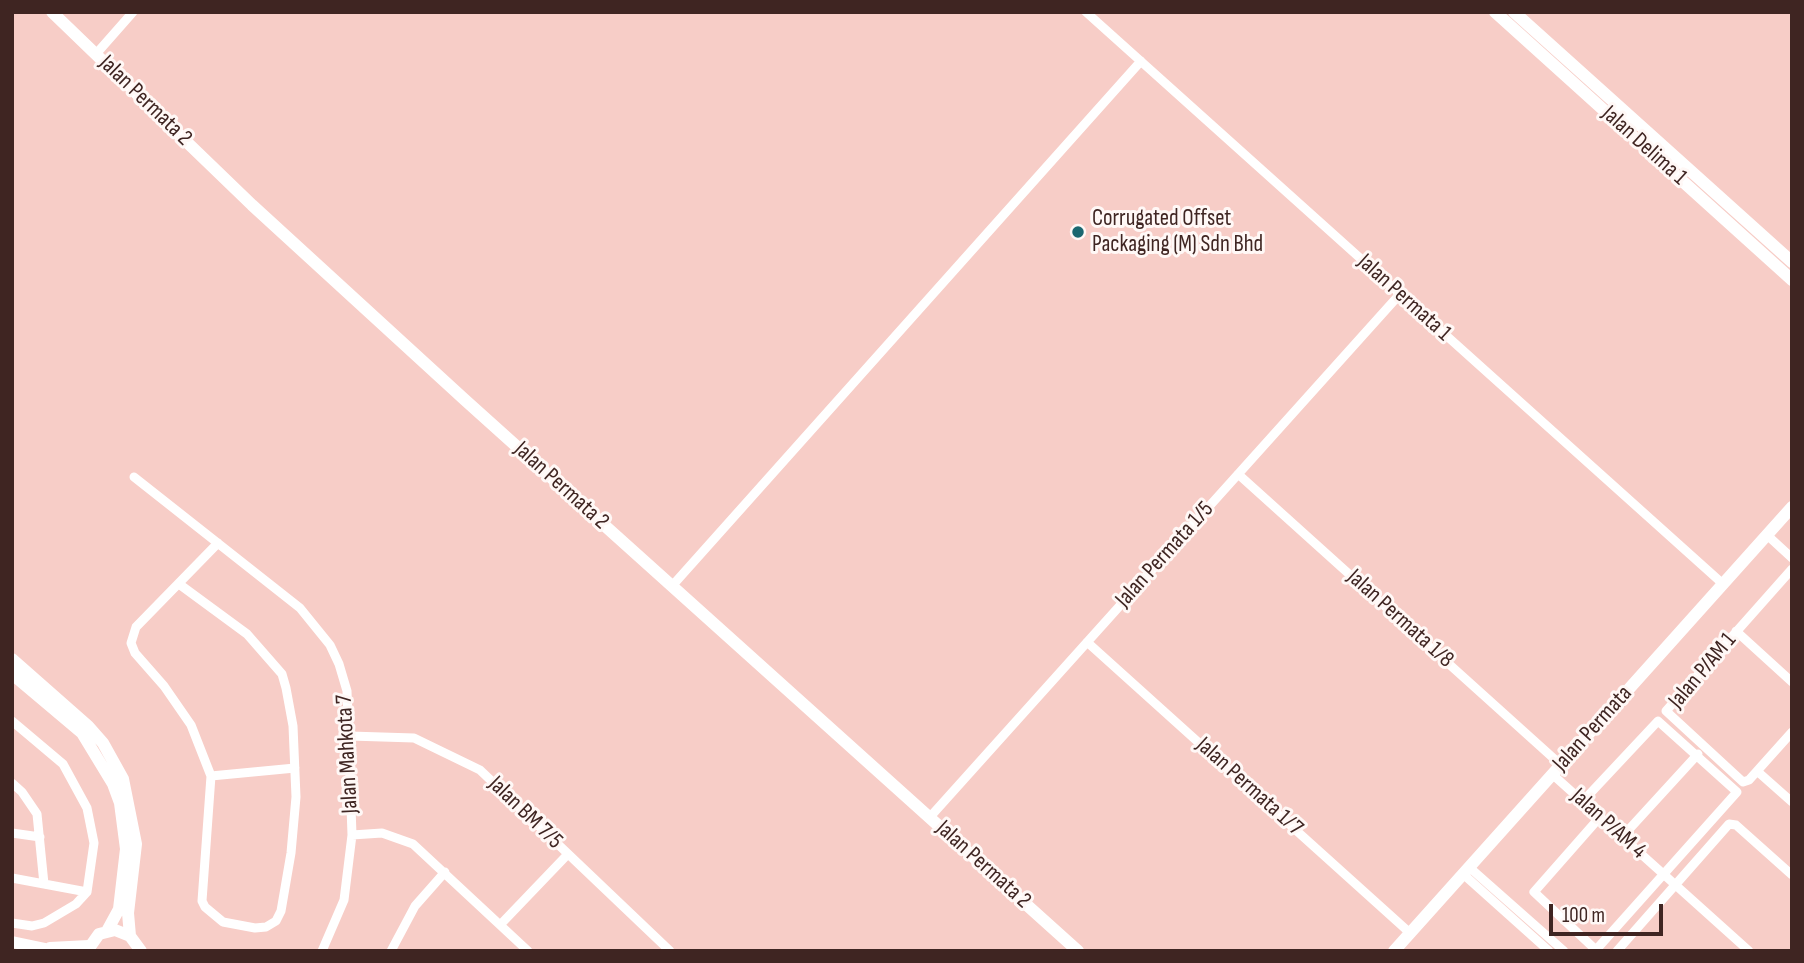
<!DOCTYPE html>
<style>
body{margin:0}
#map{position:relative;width:1804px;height:963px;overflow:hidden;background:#f7cdc7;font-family:"Sofia Sans Condensed",sans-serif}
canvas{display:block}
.frame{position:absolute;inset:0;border:14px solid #3f2522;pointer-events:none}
.scale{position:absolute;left:1549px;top:904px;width:114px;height:32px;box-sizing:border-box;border:4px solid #3f2522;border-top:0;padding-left:9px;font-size:21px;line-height:24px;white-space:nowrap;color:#3f2522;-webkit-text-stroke:5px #fff8f6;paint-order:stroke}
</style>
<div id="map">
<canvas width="1804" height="963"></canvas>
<div class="frame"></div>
<div class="scale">100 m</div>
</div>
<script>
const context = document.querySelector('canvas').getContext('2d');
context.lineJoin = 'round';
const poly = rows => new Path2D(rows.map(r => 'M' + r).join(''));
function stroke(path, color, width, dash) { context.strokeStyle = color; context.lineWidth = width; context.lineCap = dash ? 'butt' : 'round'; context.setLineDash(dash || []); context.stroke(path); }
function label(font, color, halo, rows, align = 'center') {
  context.font = font + ' "Sofia Sans Condensed",sans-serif'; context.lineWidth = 6; context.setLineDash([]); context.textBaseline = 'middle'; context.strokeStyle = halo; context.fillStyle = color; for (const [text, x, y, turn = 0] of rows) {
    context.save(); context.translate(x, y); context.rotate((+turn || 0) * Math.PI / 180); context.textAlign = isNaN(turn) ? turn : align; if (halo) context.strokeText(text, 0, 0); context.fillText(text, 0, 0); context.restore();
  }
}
stroke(poly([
 [1086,12,1723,584],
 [96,54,133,12],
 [1238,474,1561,765],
 [134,477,300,608,330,645,339,664,347,691,352,835,344,900,322,951],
 [1767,535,1792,558],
 [1792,569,1666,711,1743,782,1749,780,1792,732],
 [179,584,247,634,282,674,286,688,293,726,296,797,291,853,281,911,276,921,266,927,255,928,223,922,205,907,202,901,211,776,191,725,164,686,135,653,131,643,136,627,218,543],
 [672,586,1141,61],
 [1736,631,1792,682],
 [1087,642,1410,933],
 [12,721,63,764,87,808,94,843,87,892],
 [350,736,414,738,480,770,670,951],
 [1757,771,1792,802],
 [1552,774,1749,951],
 [211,776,295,768],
 [12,783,22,792,37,814,44,884],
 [1583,801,1658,721,1737,792,1595,951],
 [930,817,1400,294],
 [12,833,40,837],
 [352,835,382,833,413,844,528,951],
 [1622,837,1698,754],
 [1469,867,1564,951],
 [1463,874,1549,951],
 [12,878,87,892],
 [12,923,32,926,44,923,76,904,87,892],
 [500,925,568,854],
 [1596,950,1534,892,1600,817],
 [391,951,415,906,445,872],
 [1617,951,1729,824,1736,825,1792,875]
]), '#fff', 9);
stroke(poly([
 [52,12,252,205,465,400,1078,951],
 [1495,12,1792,280],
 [1514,12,1792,262],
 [12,942,55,951],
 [50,948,89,946],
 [1394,951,1792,507]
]), '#fff', 12);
stroke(poly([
 [12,659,88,726,103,743,123,779,136,844,128,913,130,936],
 [12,674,82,733,113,784,120,803,126,849,119,909,107,931],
 [87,951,99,934,115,930,130,936,141,951]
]), '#fff', 12);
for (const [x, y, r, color] of [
 [1078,232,7,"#1b6770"]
]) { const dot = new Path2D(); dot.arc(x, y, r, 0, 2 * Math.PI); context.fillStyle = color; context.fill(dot); stroke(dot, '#fff8f6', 2.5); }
label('23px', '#3f2522', '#fff8f6', [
 ["Jalan Permata 2",145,101,44],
 ["Jalan Delima 1",1644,146,42],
 ["Jalan Permata 1",1404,298,42],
 ["Jalan Permata 2",561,486,42],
 ["Jalan Permata 1/5",1165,555,-48],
 ["Jalan Permata 1/8",1400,619,42],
 ["Jalan P/AM 1",1703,671,-50],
 ["Jalan Permata",1593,729,-48],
 ["Jalan Mahkota 7",348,754,-93],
 ["Jalan Permata 1/7",1249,787,42],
 ["Jalan BM 7/5",525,813,44],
 ["Jalan P/AM 4",1608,824,42],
 ["Jalan Permata 2",983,865,42]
]);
label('23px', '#3f2522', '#fff8f6', [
 ["Corrugated Offset",1092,219],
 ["Packaging (M) Sdn Bhd",1092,245]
], 'left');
</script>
